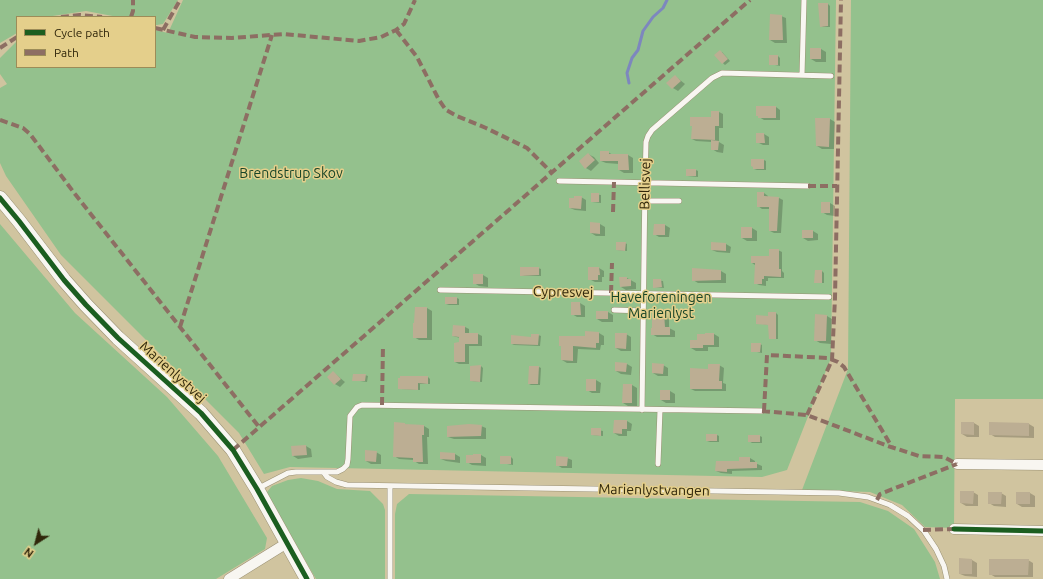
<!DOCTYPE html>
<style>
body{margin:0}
#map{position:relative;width:1043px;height:579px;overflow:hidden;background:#d0c49f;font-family:Ubuntu,sans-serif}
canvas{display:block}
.legend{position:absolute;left:16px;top:16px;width:140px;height:52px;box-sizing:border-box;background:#e4cf8b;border:1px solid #9c8c58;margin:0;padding:5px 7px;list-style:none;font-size:12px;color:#30270b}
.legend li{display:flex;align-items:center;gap:8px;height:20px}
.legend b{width:20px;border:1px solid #9c8c58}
.north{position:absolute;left:16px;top:523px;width:40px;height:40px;-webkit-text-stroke:3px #e4cf8b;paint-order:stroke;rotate:216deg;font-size:11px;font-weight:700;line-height:16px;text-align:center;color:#30270b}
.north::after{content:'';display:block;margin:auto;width:14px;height:18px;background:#30270b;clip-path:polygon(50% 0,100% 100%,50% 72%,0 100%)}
</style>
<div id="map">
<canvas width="1043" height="579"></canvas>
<ul class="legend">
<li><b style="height:5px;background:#1b5e20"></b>Cycle path</li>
<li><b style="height:5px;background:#8d6e63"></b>Path</li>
</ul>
<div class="north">N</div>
</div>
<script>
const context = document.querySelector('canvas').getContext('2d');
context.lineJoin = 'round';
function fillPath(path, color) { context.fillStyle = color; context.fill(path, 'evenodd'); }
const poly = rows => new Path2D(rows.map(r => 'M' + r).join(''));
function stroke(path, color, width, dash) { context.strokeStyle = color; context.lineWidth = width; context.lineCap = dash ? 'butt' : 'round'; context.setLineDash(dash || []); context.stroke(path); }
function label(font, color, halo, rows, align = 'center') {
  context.font = font + ' Ubuntu,sans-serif'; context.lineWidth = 3; context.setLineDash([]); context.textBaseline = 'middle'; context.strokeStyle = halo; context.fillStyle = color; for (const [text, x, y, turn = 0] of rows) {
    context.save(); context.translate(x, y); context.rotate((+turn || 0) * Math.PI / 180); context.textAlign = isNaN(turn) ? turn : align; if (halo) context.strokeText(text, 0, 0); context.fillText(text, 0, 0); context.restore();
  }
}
fillPath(poly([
 [0,0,178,0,163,24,157,25,155,25,155,17,118,17,86,11,46,17,17,17,17,33,0,43],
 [183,0,836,0,831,358,787,470,762,477,290,467,264,474,239,433,61,255,6,176,0,163,0,88,7,84,0,74,0,58,17,41,17,67,155,67,155,30,168,33],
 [851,0,1043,0,1043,399,955,399,954,528,925,527,902,505,870,492,802,490,848,369],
 [0,224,75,313,167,397,218,456,267,538,265,549,216,579,0,579],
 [301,478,318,481,337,489,370,491,383,504,385,510,385,579,316,579,273,505,267,492,272,486,288,480],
 [409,494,860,502,888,511,914,529,935,562,940,579,395,579,395,514,397,504]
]), '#94c18d');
fillPath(poly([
 [828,4,830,6,830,27,823,27,821,26],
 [781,16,786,18,787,43,775,43,770,40],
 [821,49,826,52,826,62,816,62,811,59],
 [722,52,730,61,725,65,715,55],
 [778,56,780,58,780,66,770,64],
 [675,76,685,84,678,91,673,88],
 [776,107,780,110,780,120,764,120,759,117],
 [719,112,723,114,723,128,719,128,719,142,724,145,723,153,717,152,712,149,712,142,696,141,692,139,693,127,691,125,712,118],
 [830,119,835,122,834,149,822,149,817,146],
 [757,134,764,134,769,137,769,145,763,145,757,142],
 [608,152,613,155,628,155,633,158,633,173,624,173,619,170,619,164,606,163,601,161],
 [588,154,594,157,599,163,591,171,586,168],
 [752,160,764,160,766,161,766,170,757,170,754,169],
 [696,170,698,171,698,177,687,176],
 [764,193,768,196,768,198,779,198,783,200,781,233,774,233,770,231,770,209,762,209,758,206],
 [592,194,601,195,601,203,592,202],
 [581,197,586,200,586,211,575,210,570,208],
 [822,203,830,203,835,206,835,216,827,215,822,212],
 [591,224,600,224,605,227,605,236,596,236,591,233],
 [665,225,670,228,669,237,659,237,654,234],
 [752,228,757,231,757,241,747,241,742,238],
 [813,231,818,234,818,240,808,241,803,238],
 [625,243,627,244,627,251,617,250],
 [726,244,731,247,730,253,717,252,712,250],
 [778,250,782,252,782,271,784,273,784,278,768,278,768,281,766,281,766,286,759,285,755,283,755,265,752,263,770,257],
 [538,268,541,269,541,276,524,276,521,275],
 [599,268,604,271,604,277,602,277,602,282,595,282,589,279],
 [693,269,721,271,726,274,726,283,698,283,693,280],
 [822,271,824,273,824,283,818,283,815,282],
 [483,275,488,278,488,287,479,286,474,283],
 [627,278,636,283,636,289,626,290,621,287],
 [654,280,663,281,664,288,654,287],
 [457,298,459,299,459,305,449,305,446,304],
 [580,303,585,306,585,317,577,317,572,314],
 [427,308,432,311,432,340,419,340,414,337],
 [608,312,613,315,613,322,602,322,597,319],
 [776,313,778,315,778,339,772,339,770,338,769,325,757,323],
 [664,314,669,317,669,328,675,331,675,337,657,337,652,334],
 [827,316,832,319,831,344,820,343,815,340],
 [465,327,469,329,469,334,478,334,482,336,482,346,469,346,469,364,459,364,455,362,460,342,460,338,453,336],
 [599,333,604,336,604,345,601,345,600,350,578,349,577,363,567,363,562,360,562,347,560,345],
 [626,334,631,337,631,351,621,351,616,348],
 [714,334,719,337,719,347,708,347,708,351,696,351,691,348,698,341],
 [538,335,541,336,540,346,514,345,512,344],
 [760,344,762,345,762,353,752,351],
 [627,364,632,367,631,375,621,374,616,371],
 [663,365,668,368,668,376,658,376,653,373],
 [719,365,724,368,723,383,726,384,726,391,695,391,691,389,709,371],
 [481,366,483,368,482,382,471,381],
 [539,367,541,368,540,385,531,385,529,384],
 [333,372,345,382,340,387,335,384,328,377],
 [365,375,368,376,367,382,353,380],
 [428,377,430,379,430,384,420,384,420,390,401,389,399,388],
 [596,380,601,383,600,393,592,393,587,390],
 [632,385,637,388,637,406,628,406,623,403],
 [670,391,675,394,675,403,666,403,661,400],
 [627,421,632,424,631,431,627,431,627,436,619,436,614,433],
 [962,423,974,423,979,426,979,437,967,437,962,434],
 [405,424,408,425,424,426,429,429,429,437,427,437,428,464,419,464,414,461,414,460,399,459,394,456],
 [1029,424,1034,427,1034,438,995,437,990,434],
 [481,426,486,428,486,439,454,439,448,437],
 [592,429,603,431,603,436,592,435],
 [707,435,717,435,719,436,719,442,710,442,707,441],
 [760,436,762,437,762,443,752,443,749,441],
 [306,446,311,449,312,457,298,459,293,456],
 [376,452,381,455,381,464,371,464,366,461],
 [441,453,455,454,460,457,460,463,446,461,441,459],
 [481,455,486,458,486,466,472,465,467,462],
 [501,457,511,457,513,459,513,465,501,463],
 [567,458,572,460,572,468,562,468,557,465],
 [740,458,750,458,755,461,755,463,762,466,762,470,732,471,732,474,721,473,716,471,740,462],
 [973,492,978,495,978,506,966,506,961,503],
 [1001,493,1006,496,1006,507,994,506,989,503],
 [1030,493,1035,496,1035,507,1022,507,1017,504],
 [972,560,977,563,977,577,965,576,960,574],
 [1028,560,1033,563,1033,577,995,577,990,574]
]), '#0003');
stroke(poly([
 [629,83,627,73,632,58,638,50,643,31,653,17,663,8,667,0]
]), '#7d87be', 3);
fillPath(poly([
 [818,3,828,3,828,26,820,27],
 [770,14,782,15,783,40,769,40],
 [810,48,821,48,821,59,810,59],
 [720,50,728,59,722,64,714,55],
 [769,55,778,55,778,65,769,65],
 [675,75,681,81,672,89,666,83],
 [756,106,776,106,776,118,758,118,758,116,756,116],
 [711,111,719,111,719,126,715,126,715,140,691,139,692,126,690,126,690,117,711,117],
 [815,118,830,118,829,147,816,146],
 [756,133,764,133,765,143,756,143],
 [711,140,719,141,718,150,711,150],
 [600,151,609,151,609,154,628,154,629,170,618,170,618,161,600,161],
 [588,153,595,160,585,169,579,161],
 [751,159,764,159,764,169,753,169,753,167,751,166],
 [686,169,696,169,696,176,686,176],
 [757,192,764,192,764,196,779,197,777,231,769,231,769,207,757,207],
 [591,193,599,193,599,202,591,202],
 [574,196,582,196,581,209,569,208,569,198,574,198],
 [821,202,830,202,830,213,821,213],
 [590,222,600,223,600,234,590,233],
 [654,224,665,224,665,235,653,235],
 [741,227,752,227,752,238,741,238],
 [802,230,813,230,813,238,802,238],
 [616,242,626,242,625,251,616,250],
 [711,242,726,243,726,251,711,250],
 [769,249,779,249,779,269,781,269,781,277,764,276,764,279,762,279,762,284,754,284,755,263,751,263,751,256,769,256],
 [520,267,539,267,539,275,520,276],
 [588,267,599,267,600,275,598,275,598,280,588,280],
 [692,268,721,270,721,280,692,281],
 [815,270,822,270,822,283,814,283],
 [473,274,483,274,483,284,473,284],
 [619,277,627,277,627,279,631,279,631,286,620,287],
 [653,279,661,279,662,287,653,288],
 [445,297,457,297,457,304,445,304],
 [571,302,580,302,581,315,571,315],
 [415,307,427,307,427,338,413,338,413,323,414,323],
 [596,311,608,311,608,319,596,319],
 [768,312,776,312,776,339,769,339,768,325,756,324,756,315,768,316],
 [652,313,664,313,665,327,670,327,670,335,651,335,651,328,652,328],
 [815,314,827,315,826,341,814,341],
 [453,325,465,326,465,333,478,333,478,344,465,344,465,362,454,362,454,343,459,342,459,337,452,336],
 [585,331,599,332,599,343,596,343,596,348,573,346,573,361,561,360,561,346,559,346,559,336,585,336],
 [615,333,627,333,626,349,615,348],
 [705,333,714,333,714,345,703,345,703,348,690,348,690,340,697,340,697,334,705,334],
 [531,334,539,334,538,345,511,344,511,335,531,337],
 [751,343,761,343,760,352,751,352],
 [615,362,627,363,626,372,615,371],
 [652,363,664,364,663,374,652,373],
 [708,364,720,364,719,381,722,381,722,389,690,389,690,368,708,369],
 [481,365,480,382,470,381,470,366],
 [529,366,539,366,538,384,528,384],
 [333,371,341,379,334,385,327,377],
 [353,374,366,374,365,381,352,381],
 [400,376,428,376,428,384,418,383,418,390,398,389,398,378,400,378],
 [586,379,596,379,596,391,586,391],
 [623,384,632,384,632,403,622,403],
 [660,390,670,390,670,400,660,400],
 [614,420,627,420,627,429,622,429,622,434,613,433],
 [394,422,405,423,405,424,424,425,424,435,422,435,423,462,413,462,413,458,393,457],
 [961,422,974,422,974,435,961,434],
 [989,422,1029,423,1029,436,989,435],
 [469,424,482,425,481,436,447,437,447,426],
 [591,428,601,428,601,436,591,435],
 [706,434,717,434,717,441,706,441],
 [748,435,760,435,760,442,748,442],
 [306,445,307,455,292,456,291,446],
 [365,450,377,451,376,462,365,461],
 [440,452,455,453,455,460,440,459],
 [473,454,481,454,481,463,466,463,466,455,473,455],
 [500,456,511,456,511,464,500,464],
 [556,456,568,457,567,466,556,466],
 [739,457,750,457,750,462,757,462,757,468,727,469,727,472,715,471,716,461,739,461],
 [960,491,974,491,973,504,960,503],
 [988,492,1002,492,1001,504,988,504],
 [1016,492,1030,492,1030,504,1016,504],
 [959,558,972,559,972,574,959,574],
 [989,559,1029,559,1028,575,989,575]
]), '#bcae93');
const lane = poly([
 [802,75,804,0],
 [559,181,808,186],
 [645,201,679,201],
 [440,290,829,297],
 [614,310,644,311],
 [642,410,645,182,646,142,648,136,652,130,712,78,722,73,831,76],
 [658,464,660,410],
 [324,473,327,477,336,482,347,485,839,493,868,497,890,505,908,516,924,531,936,549,944,566,947,579],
 [257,489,288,473,296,472,337,472,343,469,347,465,348,459,350,416,357,407,362,405,762,411],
 [390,579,390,486]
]);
const street = poly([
 [957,464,1043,465],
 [954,529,1043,531],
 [229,579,287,543]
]);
const secondary = poly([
 [0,198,19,221,64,280,86,305,118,338,201,413,233,450,257,489,307,579]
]);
stroke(lane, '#9a9174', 6);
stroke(street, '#9a9174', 11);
stroke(secondary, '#9a9174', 15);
stroke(lane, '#f8f6f1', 5);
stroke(street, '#f8f6f1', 10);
stroke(secondary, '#f8f6f1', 14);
stroke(poly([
 [61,17,80,15,102,17],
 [131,17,133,11,133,0],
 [155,28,195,37,232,38,284,34,359,41,381,37,396,30,404,24,415,0],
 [163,30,180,0],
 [396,30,417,57,439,100,446,110,457,116,486,128,527,148,552,173],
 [0,48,17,37],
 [0,120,23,128,30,134,75,194,259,427],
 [808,186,837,186],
 [613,212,614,182],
 [611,293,612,263],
 [180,327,272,35],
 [382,405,383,345],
 [762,411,807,415,888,446,919,456,944,457,957,464],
 [764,411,767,355,828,358,838,362,844,367,892,447],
 [807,415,832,360,835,298,841,0],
 [233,450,750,0],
 [877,500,880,494,957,464],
 [923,530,954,529]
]), '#8d6e63', 4, [8, 4]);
stroke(poly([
 [0,198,19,221,64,280,86,305,118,338,201,413,233,450,257,489,307,579],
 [954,529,1043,531]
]), '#1b5e20', 5);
label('14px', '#184528', '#e4cf8b', [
 ["Brendstrup Skov",291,173],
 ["Haveforeningen",661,297],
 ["Marienlyst",661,313]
]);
label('14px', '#30270b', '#e4cf8b', [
 ["Bellisvej",645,184,-89],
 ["Cypresvej",563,292,1],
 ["Marienlystvej",173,372,42],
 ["Marienlystvangen",654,490,1]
]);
</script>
